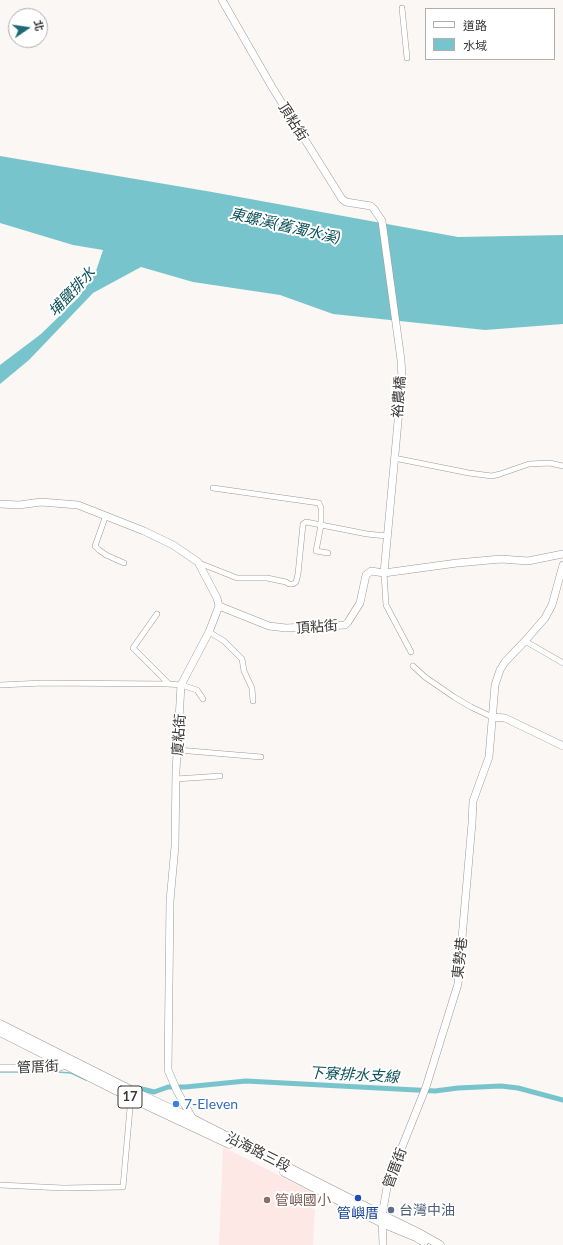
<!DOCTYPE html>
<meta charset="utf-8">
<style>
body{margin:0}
#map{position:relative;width:563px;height:1245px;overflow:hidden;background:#faf7f4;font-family:Lato,"Noto Sans TC",sans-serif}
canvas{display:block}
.legend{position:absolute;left:425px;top:8px;width:130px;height:52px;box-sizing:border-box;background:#fff;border:1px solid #b0afaf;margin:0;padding:5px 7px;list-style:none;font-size:12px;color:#3a3837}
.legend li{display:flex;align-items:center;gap:8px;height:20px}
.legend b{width:20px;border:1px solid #b0afaf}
.north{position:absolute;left:8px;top:8px;width:40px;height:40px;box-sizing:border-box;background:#fff;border:1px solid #b0afaf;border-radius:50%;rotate:77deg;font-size:11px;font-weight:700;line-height:16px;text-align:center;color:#3a3837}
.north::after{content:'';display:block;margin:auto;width:14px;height:18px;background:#1e6972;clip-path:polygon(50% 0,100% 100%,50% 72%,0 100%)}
</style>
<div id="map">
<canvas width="563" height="1245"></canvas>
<ul class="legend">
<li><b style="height:5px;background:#fff"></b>道路</li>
<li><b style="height:11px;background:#78c4cd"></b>水域</li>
</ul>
<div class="north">北</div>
</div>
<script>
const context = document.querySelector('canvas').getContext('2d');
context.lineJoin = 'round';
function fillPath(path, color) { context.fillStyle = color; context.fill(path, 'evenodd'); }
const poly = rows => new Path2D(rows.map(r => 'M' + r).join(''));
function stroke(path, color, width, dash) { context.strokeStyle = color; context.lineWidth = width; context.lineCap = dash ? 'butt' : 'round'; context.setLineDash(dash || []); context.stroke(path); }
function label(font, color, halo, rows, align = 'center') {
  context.font = font + ' Lato,"Noto Sans TC",sans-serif'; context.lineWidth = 4; context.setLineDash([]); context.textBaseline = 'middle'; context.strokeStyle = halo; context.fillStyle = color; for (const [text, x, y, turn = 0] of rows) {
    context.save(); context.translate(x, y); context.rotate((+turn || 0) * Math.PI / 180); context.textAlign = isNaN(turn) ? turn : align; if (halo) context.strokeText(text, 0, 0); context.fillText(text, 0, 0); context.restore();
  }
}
fillPath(poly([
 [223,1147,314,1193,312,1208,315,1210,313,1245,219,1245]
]), '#fee8e6');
fillPath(poly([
 [0,156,212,192,458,237,563,235,563,324,485,330,333,314,280,295,193,282,141,267,93,293,29,360,0,384,0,365,41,334,79,297,95,274,103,250,73,245,0,223]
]), '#78c4cd');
stroke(poly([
 [0,1072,57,1072,71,1073,86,1080],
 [117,1095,127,1100]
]), '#78c4cd', 1.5);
stroke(poly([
 [142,1089,154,1092,168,1087,185,1087,246,1081,435,1091,458,1088,501,1086,518,1088,563,1100]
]), '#78c4cd', 5);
const street = poly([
 [402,8,407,58],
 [394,458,469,473,492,476,500,474,529,464,550,463,563,466],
 [213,488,319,503,321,508,321,525,316,551,328,553],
 [106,515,95,546,99,550,106,555,124,563],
 [199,563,237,578,267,578,286,582,289,584,293,584,296,582,298,574,303,524,306,522,367,534,387,536],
 [384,573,386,605,411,652],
 [157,614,133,648,169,684],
 [209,632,224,641,242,659,244,671,252,688,253,701],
 [525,641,563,663],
 [413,666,425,677,454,697,471,707,492,717],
 [0,685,43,683,169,684,181,685,197,690,203,699],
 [178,750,261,757],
 [176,779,220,776],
 [0,1185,63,1188,123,1187,130,1108,134,1098]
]);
const secondary = poly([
 [222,0,272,87,342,199,346,202,371,206,374,209,382,221,401,360,402,378,384,573],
 [0,504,19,505,41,502,78,505,144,531,173,545,198,562,217,598,219,606,209,632,181,685,176,771,175,846,170,901,168,1070,177,1091,194,1121],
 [219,606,269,626,286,628,345,625,348,622,360,603,366,575,371,571,384,573,457,563,501,559,528,561,563,554],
 [492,717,505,718,563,746],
 [0,1068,57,1068,69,1064],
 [383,1245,382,1215,388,1182,426,1087,458,984,472,823,473,801,489,757,495,685,500,670,505,662,525,641,545,618,552,605,563,565]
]);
const primary = poly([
 [0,1024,137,1093,193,1119,382,1215,417,1232,440,1245],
 [0,1032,133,1099,229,1144],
 [284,1172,382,1223,416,1237,424,1242]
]);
stroke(street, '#9d9a98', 6);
stroke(secondary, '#9d9a98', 8);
stroke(primary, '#9d9a98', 9);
stroke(street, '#fff', 5);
stroke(secondary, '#fff', 7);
stroke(primary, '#fff', 8);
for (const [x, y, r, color] of [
 [176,1104,4,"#3f7fe0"],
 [358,1198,4,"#1a4fb4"],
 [267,1200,4,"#8d6e63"],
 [391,1210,4,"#5c6f8a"]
]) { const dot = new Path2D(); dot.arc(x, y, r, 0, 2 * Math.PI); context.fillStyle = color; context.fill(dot); stroke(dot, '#fff', 1.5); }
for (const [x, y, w] of [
 [130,1097,24]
]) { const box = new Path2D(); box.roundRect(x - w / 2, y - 11, w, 22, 3); context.fillStyle = '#fff'; context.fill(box); stroke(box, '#3a3837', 1); }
label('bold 13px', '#3a3837', null, [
 ["17",130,1097]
]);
label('14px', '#3a3837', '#fff', [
 ["頂粘街",293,122,58],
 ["裕農橋",399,397,-86],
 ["頂粘街",317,627,-4],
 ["廈粘街",179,735,-86],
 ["東勢巷",460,958,-84],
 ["管厝街",38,1067,-3],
 ["沿海路三段",258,1152,27],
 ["管厝街",395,1168,-70]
]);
label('14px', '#366cbe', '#fff', [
 ["7-Eleven",184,1104]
], 'left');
label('14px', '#785e54', '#fff', [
 ["管嶼國小",275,1200]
], 'left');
label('14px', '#4e5e75', '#fff', [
 ["台灣中油",399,1210]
], 'left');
label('14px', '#164399', '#fff', [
 ["管嶼厝",358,1213]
]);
label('italic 15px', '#0c5158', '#fff', [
 ["東螺溪(舊濁水溪)",285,226,13],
 ["埔鹽排水",72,292,-47],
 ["下寮排水支線",354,1075,3]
]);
</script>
